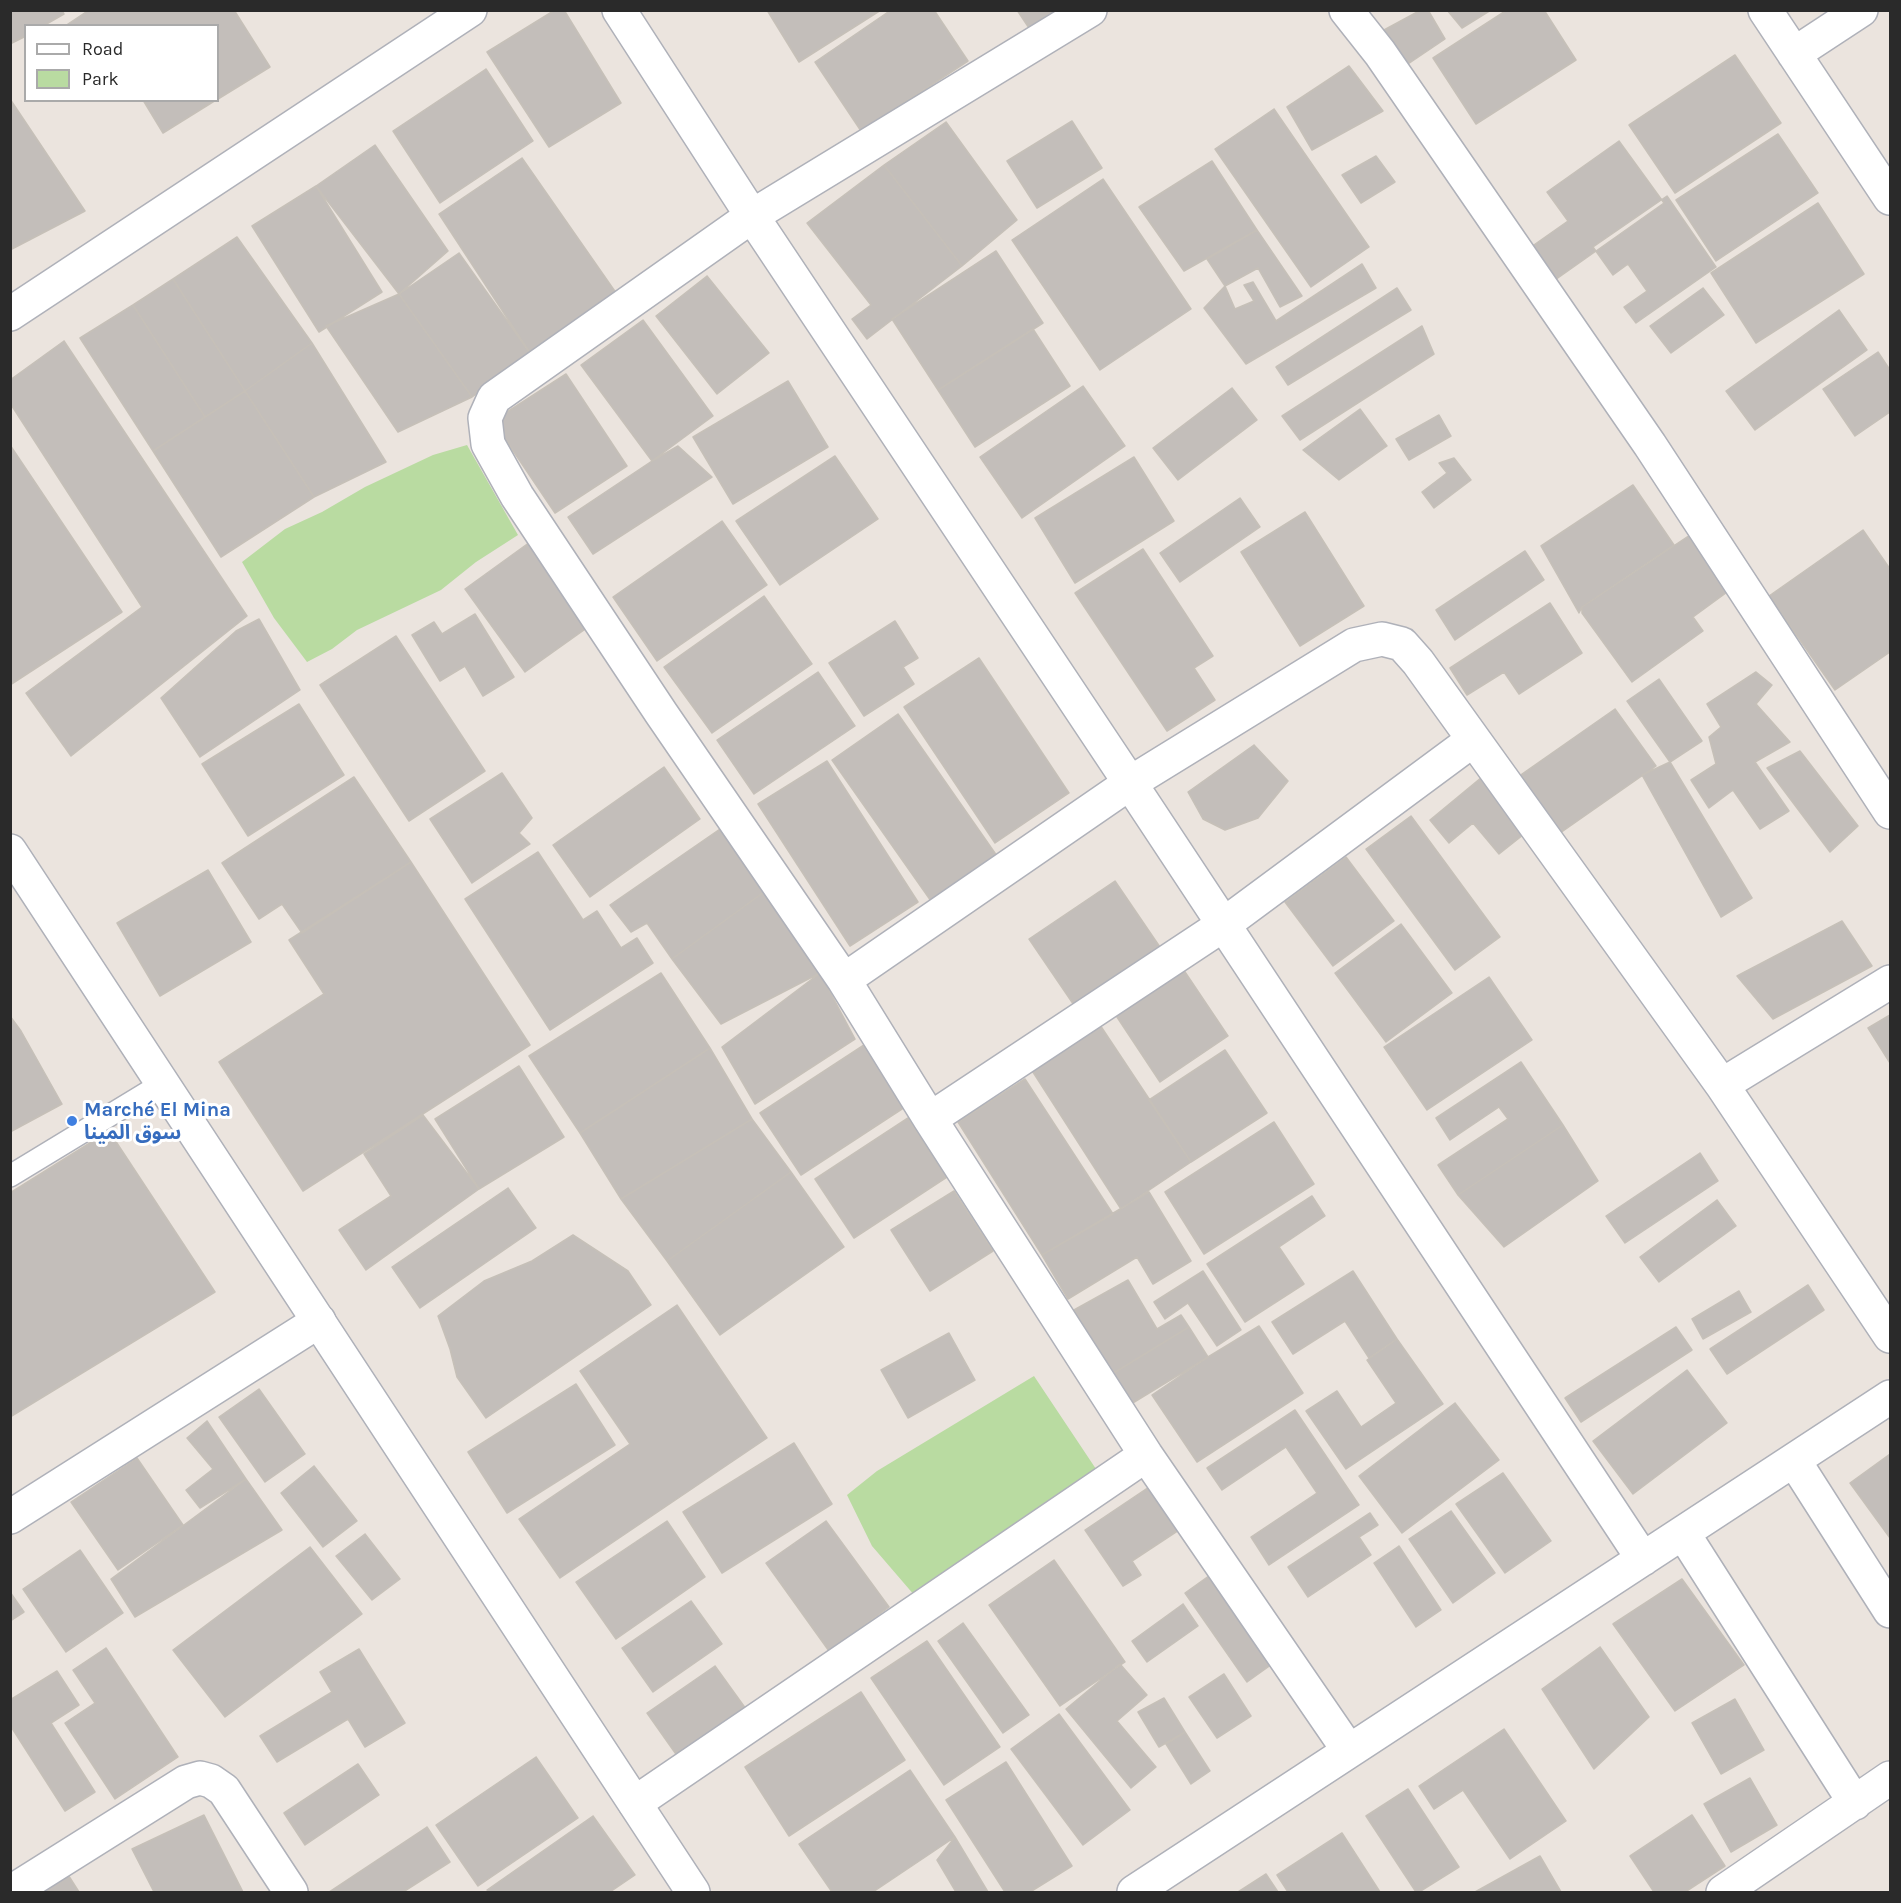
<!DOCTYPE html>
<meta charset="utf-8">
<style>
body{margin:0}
#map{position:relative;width:1901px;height:1903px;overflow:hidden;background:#ebe4de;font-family:Karla,sans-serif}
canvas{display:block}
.frame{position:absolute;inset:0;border:12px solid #2a2a2a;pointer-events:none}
.legend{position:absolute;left:24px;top:24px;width:195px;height:78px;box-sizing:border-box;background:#fff;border:2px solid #aaa;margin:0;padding:8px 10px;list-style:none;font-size:18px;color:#2a2a2a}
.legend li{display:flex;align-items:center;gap:12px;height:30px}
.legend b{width:30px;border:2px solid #aaa}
</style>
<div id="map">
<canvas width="1901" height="1903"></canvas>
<div class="frame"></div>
<ul class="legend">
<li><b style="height:8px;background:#fff"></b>Road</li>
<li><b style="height:16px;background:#b9dba1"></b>Park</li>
</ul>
</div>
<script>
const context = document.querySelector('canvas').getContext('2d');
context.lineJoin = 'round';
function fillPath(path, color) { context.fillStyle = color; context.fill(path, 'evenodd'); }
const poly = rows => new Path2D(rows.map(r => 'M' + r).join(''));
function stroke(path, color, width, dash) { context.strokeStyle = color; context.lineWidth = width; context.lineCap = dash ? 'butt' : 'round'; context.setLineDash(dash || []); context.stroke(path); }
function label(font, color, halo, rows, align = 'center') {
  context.font = font + ' Karla,"Noto Sans Arabic",sans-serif'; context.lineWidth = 6; context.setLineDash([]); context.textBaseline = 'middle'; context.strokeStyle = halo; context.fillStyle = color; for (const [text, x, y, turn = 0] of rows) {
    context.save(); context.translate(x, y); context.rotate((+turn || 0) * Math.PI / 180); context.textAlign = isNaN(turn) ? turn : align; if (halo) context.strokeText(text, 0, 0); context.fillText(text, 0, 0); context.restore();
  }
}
fillPath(poly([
 [467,445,518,535,476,562,441,590,357,630,332,649,307,662,274,618,242,562,285,529,322,512,365,487,433,455],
 [1034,1376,1096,1469,915,1596,872,1546,847,1495,877,1471]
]), '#b9dba1');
const building = poly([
 [10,10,62,10,64,14,43,26,26,26,26,36,10,44,10,10],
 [89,10,234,10,270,67,218,99,218,26,65,26,89,10],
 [555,10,564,10,621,103,549,147,487,52,555,10],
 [767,10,881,10,799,62,767,10],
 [891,10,934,10,968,61,861,131,815,62,891,10],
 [1017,10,1055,10,1029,28,1017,10],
 [1421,10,1428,10,1445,39,1405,66,1384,30,1421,10],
 [1447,10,1491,10,1462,28,1447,10],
 [1507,10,1544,10,1576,60,1476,124,1433,58,1507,10],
 [1735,55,1781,123,1675,193,1629,125,1735,55],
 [1349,66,1383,111,1312,150,1287,107,1349,66],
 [486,69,533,141,440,203,393,131,486,69],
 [10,99,85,211,10,250,10,99],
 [143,100,216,100,163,133,143,100],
 [1274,109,1369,247,1311,287,1215,149,1274,109],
 [1072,121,1102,168,1037,208,1007,161,1072,121],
 [946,122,1017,220,962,266,884,165,946,122],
 [1778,134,1818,193,1716,261,1676,200,1778,134],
 [1619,141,1664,203,1555,280,1531,247,1568,221,1547,192,1619,141],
 [375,145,448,251,399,294,316,186,375,145],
 [1376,156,1395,182,1361,203,1342,175,1376,156],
 [522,158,621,300,532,356,439,214,522,158],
 [1212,161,1257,230,1184,271,1139,207,1212,161],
 [884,165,962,266,867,339,852,319,871,305,807,223,884,165],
 [1103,179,1191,309,1100,370,1012,240,1103,179],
 [316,186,382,292,319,332,252,226,316,186],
 [1667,196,1716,267,1636,323,1624,307,1647,291,1628,264,1613,275,1593,247,1667,196],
 [1818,203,1864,274,1756,343,1711,273,1818,203],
 [1257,230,1302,296,1280,307,1258,268,1225,286,1207,259,1257,230],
 [237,237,312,343,245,391,173,279,237,237],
 [996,251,1043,323,938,390,892,319,996,251],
 [459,253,532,356,472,397,399,294,459,253],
 [1362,264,1376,288,1246,364,1204,308,1225,286,1235,309,1254,301,1244,285,1253,282,1276,321,1362,264],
 [707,276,769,353,717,394,656,316,707,276],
 [173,279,245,391,205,417,133,305,173,279],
 [1397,288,1411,310,1288,385,1276,367,1397,288],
 [1703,288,1724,315,1671,353,1650,326,1703,288],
 [399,294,472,397,398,432,326,326,399,294],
 [133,305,205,417,153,451,80,338,133,305],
 [1839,310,1867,350,1755,430,1726,391,1839,310],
 [643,320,713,416,652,461,581,365,643,320],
 [1422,326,1434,354,1300,440,1282,416,1422,326],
 [1033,329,1070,386,975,447,938,390,1033,329],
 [64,341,247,616,71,756,26,693,142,607,10,403,10,380,64,341],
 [312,343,386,462,314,497,245,391,312,343],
 [1878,352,1890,370,1890,412,1855,436,1823,389,1878,352],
 [566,374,627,466,555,513,493,421,566,374],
 [788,381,828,447,733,504,693,437,788,381],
 [1083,386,1125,446,1022,518,980,457,1083,386],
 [1232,388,1257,420,1178,480,1153,448,1232,388],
 [245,391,314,497,221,557,153,451,245,391],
 [1360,409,1387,446,1339,480,1303,450,1360,409],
 [1439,415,1451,436,1409,460,1396,439,1439,415],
 [10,445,122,612,10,685,10,445],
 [678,446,712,477,593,554,568,517,652,461,678,446],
 [835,456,878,519,780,585,736,521,835,456],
 [1134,457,1174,521,1075,583,1035,518,1134,457],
 [1454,458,1471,480,1434,508,1422,492,1447,473,1439,463,1454,458],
 [1633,485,1674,545,1582,607,1579,613,1541,546,1633,485],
 [1240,498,1260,527,1180,582,1160,553,1240,498],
 [1305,512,1364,606,1300,646,1241,552,1305,512],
 [722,521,767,585,657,661,613,597,722,521],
 [1863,530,1890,569,1890,652,1835,690,1769,596,1863,530],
 [1690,535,1730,590,1693,617,1703,631,1632,682,1582,613,1582,607,1690,535],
 [530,542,591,625,525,672,465,589,530,542],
 [1143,549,1213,656,1194,668,1215,700,1167,731,1075,593,1143,549],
 [1525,551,1544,580,1455,640,1436,610,1525,551],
 [764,596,812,664,712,733,664,667,764,596],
 [1550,603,1582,653,1519,694,1504,672,1467,695,1450,668,1550,603],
 [475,614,514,677,483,696,465,666,440,681,412,635,434,622,442,634,475,614],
 [259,619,300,690,200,757,161,698,236,631,259,619],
 [895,621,918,658,903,667,914,684,864,716,829,663,895,621],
 [396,636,485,771,409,821,320,685,396,636],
 [979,658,1069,793,995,843,904,707,979,658],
 [818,672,855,726,754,794,717,740,818,672],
 [1756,672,1772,685,1756,704,1790,742,1755,762,1789,811,1760,829,1733,790,1709,808,1691,780,1716,764,1709,737,1721,727,1707,704,1756,672],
 [1659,679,1702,741,1670,762,1627,701,1659,679],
 [299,704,344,775,248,836,202,764,299,704],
 [1615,709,1656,766,1553,838,1512,781,1615,709],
 [898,714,997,856,931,901,832,760,898,714],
 [1254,745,1288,781,1258,818,1225,830,1203,819,1188,792,1254,745],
 [1800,751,1858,826,1830,852,1767,768,1800,751],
 [827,761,918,902,850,946,758,804,827,761],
 [1670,762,1752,898,1721,917,1642,775,1670,762],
 [664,767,700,819,590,897,553,845,664,767],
 [502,773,532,818,519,833,530,844,472,883,430,819,502,773],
 [354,777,411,862,302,933,282,904,259,919,222,863,354,777],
 [1482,777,1528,831,1499,854,1473,823,1449,843,1430,820,1482,777],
 [1411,816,1500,937,1455,970,1366,849,1411,816],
 [720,829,764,892,672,959,647,923,631,932,610,905,720,829],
 [538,852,583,920,597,911,621,948,637,938,653,963,550,1030,465,899,538,852],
 [1346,857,1394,921,1333,966,1285,902,1346,857],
 [411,862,530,1045,303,1191,219,1062,324,994,289,940,411,862],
 [208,870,251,942,160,996,117,923,208,870],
 [1115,881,1164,953,1078,1011,1029,939,1115,881],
 [764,892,812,956,820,973,721,1024,672,959,764,892],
 [1842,921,1872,966,1773,1019,1737,976,1842,921],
 [1401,924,1452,993,1386,1042,1335,973,1401,924],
 [1183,969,1228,1036,1160,1082,1115,1014,1183,969],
 [661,973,710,1048,580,1133,529,1056,661,973],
 [820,973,855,1039,755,1104,722,1047,820,973],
 [1489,977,1532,1040,1427,1110,1384,1047,1489,977],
 [1890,1015,1890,1063,1868,1028,1890,1015],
 [10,1016,21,1031,62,1104,10,1132,10,1016],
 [1100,1025,1191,1162,1121,1209,1031,1069,1100,1025],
 [864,1045,905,1107,801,1175,760,1113,864,1045],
 [710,1048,752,1119,621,1199,580,1133,710,1048],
 [1225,1050,1267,1113,1191,1162,1149,1100,1225,1050],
 [1521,1062,1563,1125,1458,1195,1438,1165,1508,1119,1499,1107,1450,1140,1436,1118,1521,1062],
 [519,1066,564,1137,479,1189,435,1119,519,1066],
 [1025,1079,1113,1214,1042,1255,958,1122,1025,1079],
 [423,1115,479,1189,366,1270,339,1230,391,1196,364,1154,423,1115],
 [908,1118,947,1177,854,1238,815,1179,908,1118],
 [752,1119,791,1172,667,1261,621,1199,752,1119],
 [1274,1122,1314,1184,1204,1254,1165,1192,1274,1122],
 [1563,1125,1598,1181,1504,1247,1458,1195,1563,1125],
 [109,1131,215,1292,10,1417,10,1193,109,1131],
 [1700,1153,1718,1181,1625,1243,1606,1216,1700,1153],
 [791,1172,844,1247,720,1335,667,1261,791,1172],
 [508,1188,536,1228,420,1308,392,1267,508,1188],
 [954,1191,993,1251,930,1291,891,1230,954,1191],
 [1149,1192,1191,1261,1153,1284,1137,1257,1068,1299,1042,1255,1149,1192],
 [1312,1196,1325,1216,1279,1247,1304,1284,1245,1322,1207,1264,1312,1196],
 [1717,1200,1736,1226,1659,1282,1640,1257,1717,1200],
 [573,1235,628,1271,651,1305,486,1418,457,1377,450,1349,438,1316,484,1281,532,1261,573,1235],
 [1203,1271,1241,1330,1217,1346,1188,1303,1165,1319,1154,1302,1203,1271],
 [1353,1271,1397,1339,1369,1358,1345,1321,1293,1354,1272,1322,1353,1271],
 [1128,1280,1157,1329,1181,1315,1189,1327,1112,1374,1074,1310,1128,1280],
 [1808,1285,1824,1310,1727,1374,1710,1349,1808,1285],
 [1739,1291,1751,1312,1703,1339,1692,1319,1739,1291],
 [677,1305,767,1438,560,1578,519,1519,630,1444,580,1371,677,1305],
 [1259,1326,1303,1393,1197,1462,1152,1395,1208,1357,1259,1326],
 [1189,1327,1208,1357,1131,1404,1112,1374,1189,1327],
 [1676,1327,1692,1350,1581,1422,1565,1398,1676,1327],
 [949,1333,975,1380,908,1418,881,1370,949,1333],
 [1397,1339,1443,1404,1346,1469,1306,1411,1337,1391,1361,1427,1396,1403,1367,1360,1397,1339],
 [1687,1370,1727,1423,1633,1494,1593,1441,1687,1370],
 [576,1384,615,1445,507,1513,468,1452,576,1384],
 [259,1389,305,1454,265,1482,219,1417,259,1389],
 [1455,1403,1499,1460,1402,1533,1359,1476,1455,1403],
 [1295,1410,1359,1505,1269,1565,1251,1537,1317,1493,1286,1447,1222,1490,1207,1468,1295,1410],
 [207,1421,246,1479,200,1508,186,1490,213,1469,187,1438,207,1421],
 [794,1443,832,1504,722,1573,683,1512,794,1443],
 [1890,1454,1890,1538,1850,1483,1890,1454],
 [137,1458,183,1525,118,1570,71,1502,137,1458],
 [314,1466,357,1521,323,1547,281,1493,314,1466],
 [1503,1473,1551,1541,1505,1573,1456,1504,1503,1473],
 [246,1479,282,1530,135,1617,111,1579,246,1479],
 [1152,1485,1182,1528,1132,1561,1141,1575,1123,1586,1085,1530,1152,1485],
 [1451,1511,1495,1573,1453,1603,1409,1539,1451,1511],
 [1370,1513,1378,1525,1359,1537,1371,1555,1308,1597,1288,1567,1370,1513],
 [667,1521,705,1577,616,1639,576,1582,667,1521],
 [826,1521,889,1607,829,1651,766,1563,826,1521],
 [365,1534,400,1579,372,1600,336,1556,365,1534],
 [1399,1546,1441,1610,1416,1627,1374,1563,1399,1546],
 [310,1547,362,1614,225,1717,173,1650,310,1547],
 [80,1550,123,1613,66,1652,23,1589,80,1550],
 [1054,1560,1125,1662,1060,1706,989,1605,1054,1560],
 [1213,1573,1275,1662,1247,1682,1185,1593,1213,1573],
 [1682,1579,1744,1665,1675,1711,1613,1624,1682,1579],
 [10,1592,24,1612,10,1621,10,1592],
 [691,1601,722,1644,653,1692,622,1648,691,1601],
 [1183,1604,1198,1626,1147,1662,1132,1641,1183,1604],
 [963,1623,1029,1715,1003,1733,938,1641,963,1623],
 [927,1641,1000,1747,944,1785,871,1678,927,1641],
 [1600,1647,1649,1717,1594,1769,1542,1689,1600,1647],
 [106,1648,178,1757,115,1799,65,1723,95,1703,73,1670,106,1648],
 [359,1649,405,1723,365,1747,348,1719,277,1762,260,1736,332,1692,320,1672,359,1649],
 [1120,1664,1147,1695,1117,1721,1156,1767,1131,1788,1066,1709,1120,1664],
 [715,1666,746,1709,678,1757,647,1713,715,1666],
 [57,1671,79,1705,51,1723,95,1792,65,1811,10,1725,10,1700,57,1671],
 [1224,1674,1251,1716,1217,1738,1189,1697,1224,1674],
 [861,1692,905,1760,789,1836,745,1767,861,1692],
 [1164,1698,1185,1732,1159,1747,1138,1712,1164,1698],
 [1735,1699,1764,1750,1721,1774,1692,1723,1735,1699],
 [1059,1714,1130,1810,1083,1845,1011,1749,1059,1714],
 [1504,1729,1566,1821,1510,1859,1463,1790,1434,1809,1419,1786,1504,1729],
 [1185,1732,1210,1771,1191,1784,1166,1744,1185,1732],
 [536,1757,578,1818,478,1886,436,1825,536,1757],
 [1006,1762,1072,1866,1030,1892,1005,1892,946,1800,1006,1762],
 [358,1764,379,1795,305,1845,284,1813,358,1764],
 [910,1770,955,1837,873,1892,832,1892,799,1844,910,1770],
 [1750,1778,1777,1825,1731,1852,1704,1804,1750,1778],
 [1408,1789,1459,1867,1419,1892,1416,1892,1366,1816,1408,1789],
 [204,1815,243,1892,154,1892,132,1849,204,1815],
 [1692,1815,1725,1866,1685,1892,1654,1892,1630,1856,1692,1815],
 [593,1816,635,1875,610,1892,489,1892,487,1890,593,1816],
 [427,1827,450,1862,403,1892,329,1892,427,1827],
 [1342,1833,1380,1892,1288,1892,1277,1875,1342,1833],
 [955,1837,988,1892,956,1892,937,1860,955,1837],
 [1540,1856,1561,1892,1475,1892,1540,1856],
 [65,1870,79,1892,27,1892,65,1870],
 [1266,1874,1278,1892,1238,1892,1266,1874]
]);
fillPath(building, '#c3beba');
stroke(building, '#c6c0b8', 1.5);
const lane = poly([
 [10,1176,163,1083]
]);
const street = poly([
 [619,10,752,216,1130,783,1643,1559],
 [1090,10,752,216,494,398,485,418,488,444,517,496,661,713,844,980,930,1119,1146,1455,1349,1751],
 [1346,10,1380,53,1650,445,1890,812],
 [1765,10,1890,198],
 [1794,54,1861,10],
 [844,980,1130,783,1354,645,1382,639,1402,644,1418,662,1722,1085,1890,1336],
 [1722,1085,1890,982],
 [930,1119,1223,925,1473,740],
 [1795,1462,1890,1611],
 [10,1517,319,1321],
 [1683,1533,1855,1803],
 [635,1803,1146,1455],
 [11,1892,186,1782,200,1778,211,1781,224,1790,291,1892],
 [1134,1892,1890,1397],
 [1723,1892,1890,1778]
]);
const secondary = poly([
 [10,314,470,10],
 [10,851,693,1892]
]);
stroke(lane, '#afb1b9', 24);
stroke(street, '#afb1b9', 36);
stroke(secondary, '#afb1b9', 36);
stroke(lane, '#fff', 21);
stroke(street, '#fff', 33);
stroke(secondary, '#fff', 33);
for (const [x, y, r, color] of [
 [72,1121,6,"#3f7fe0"]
]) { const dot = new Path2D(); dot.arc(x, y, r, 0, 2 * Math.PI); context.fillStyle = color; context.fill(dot); stroke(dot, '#fff', 2); }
label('bold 20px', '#366cbe', '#fff', [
 ["Marché El Mina",84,1110],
 ["سوق المينا",84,1133]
], 'left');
</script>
